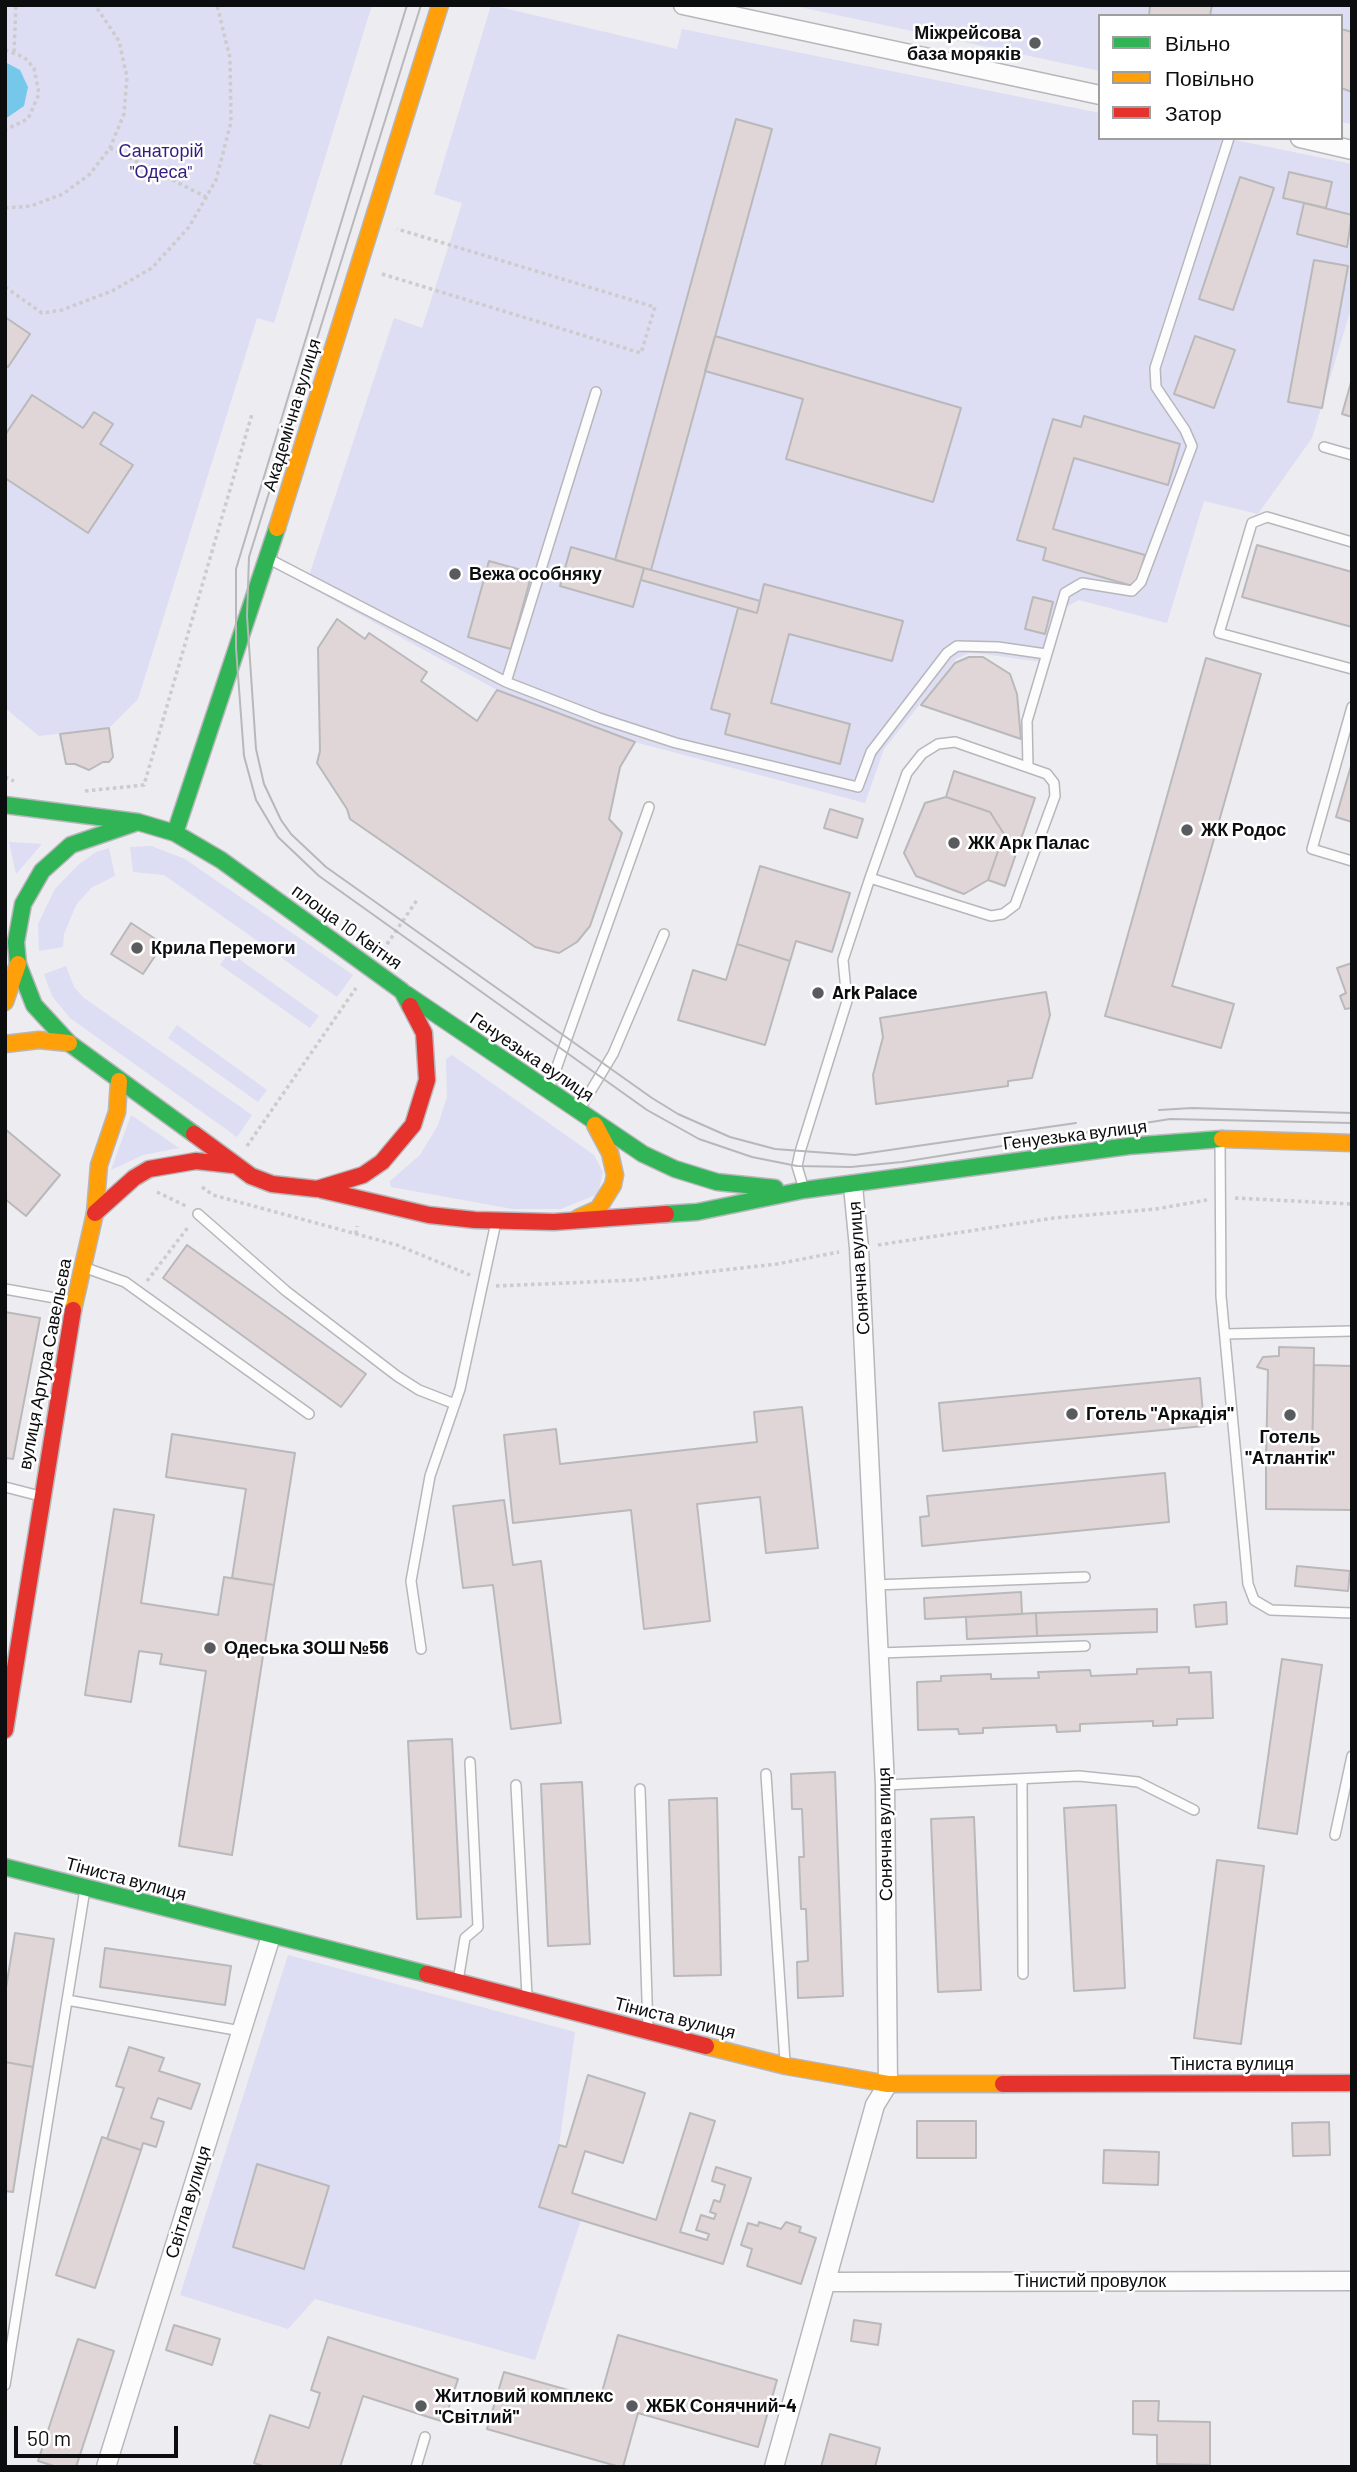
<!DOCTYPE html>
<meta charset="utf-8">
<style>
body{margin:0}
#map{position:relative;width:1357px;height:2472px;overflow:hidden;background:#ececf1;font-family:Barlow,sans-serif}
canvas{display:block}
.frame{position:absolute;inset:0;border:7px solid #0c0d0f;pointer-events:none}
.legend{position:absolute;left:1098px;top:14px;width:245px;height:126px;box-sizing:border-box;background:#fff;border:2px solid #9e9e9f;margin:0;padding:9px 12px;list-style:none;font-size:21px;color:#0c0d0f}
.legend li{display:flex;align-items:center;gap:14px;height:35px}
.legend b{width:35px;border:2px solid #9e9e9f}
.scale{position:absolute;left:14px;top:2426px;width:164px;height:32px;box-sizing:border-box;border:4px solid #0c0d0f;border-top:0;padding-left:9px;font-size:21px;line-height:24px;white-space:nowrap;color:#0c0d0f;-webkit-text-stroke:5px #fff;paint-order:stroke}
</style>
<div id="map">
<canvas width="1357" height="2472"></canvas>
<div class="frame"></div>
<ul class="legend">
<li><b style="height:9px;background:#30b455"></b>Вільно</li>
<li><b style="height:9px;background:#ff9f0a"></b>Повільно</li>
<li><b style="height:9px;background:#e5322d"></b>Затор</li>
</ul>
<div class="scale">50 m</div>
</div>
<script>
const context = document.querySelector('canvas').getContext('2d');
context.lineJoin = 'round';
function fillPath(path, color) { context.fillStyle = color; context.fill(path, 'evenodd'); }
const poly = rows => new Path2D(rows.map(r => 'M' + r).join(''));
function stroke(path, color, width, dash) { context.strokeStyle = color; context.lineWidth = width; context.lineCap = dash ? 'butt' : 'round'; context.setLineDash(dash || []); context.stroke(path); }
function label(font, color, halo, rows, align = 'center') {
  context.font = font + ' Barlow,sans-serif'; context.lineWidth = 5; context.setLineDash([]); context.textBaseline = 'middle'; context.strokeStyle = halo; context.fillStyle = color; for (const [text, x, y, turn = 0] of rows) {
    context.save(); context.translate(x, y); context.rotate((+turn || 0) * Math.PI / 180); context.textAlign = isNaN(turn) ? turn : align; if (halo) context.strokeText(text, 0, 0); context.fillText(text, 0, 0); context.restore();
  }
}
fillPath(poly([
 [5,5,372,5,274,323,257,318,138,699,109,728,39,736,5,708],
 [491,5,677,49,682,29,1100,113,1100,138,1225,138,1352,164,1352,305,1312,438,1258,514,1204,501,1167,623,1079,600,1066,607,1050,663,983,654,969,653,956,659,884,749,865,803,635,742,497,690,306,585,394,318,422,328,449,245,462,203,434,194],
 [790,5,1352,5,1352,124,1341,122,1341,16,1100,16,1100,71],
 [9,842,42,844,16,874],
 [151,846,185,859,353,975,337,997,164,875,133,872,130,847],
 [109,848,115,876,91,888,76,905,64,934,63,947,39,951,38,924,55,889,78,865,96,852],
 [229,952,319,1016,310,1028,220,965],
 [66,966,74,987,84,998,252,1115,237,1137,70,1018,52,996,44,974],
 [177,1025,267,1090,258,1102,168,1038],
 [452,1055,594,1155,603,1172,598,1194,561,1209,513,1209,391,1187,390,1181,420,1155,438,1125,447,1097,446,1059],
 [131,1115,179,1148,143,1155,111,1170],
 [288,1955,575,2032,559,2145,539,2206,581,2220,535,2360,315,2299,288,2329,180,2295]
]), '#ddddf3');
fillPath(poly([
 [5,62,20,70,28,87,24,106,5,119]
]), '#76c8eb');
const building = poly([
 [1150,5,1212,5,1210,16,1149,16,1150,5],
 [1341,29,1352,32,1352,92,1341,88,1341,29],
 [736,119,772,129,651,570,615,560,736,119],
 [1289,172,1332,182,1326,208,1283,198,1289,172],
 [1240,177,1274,188,1233,310,1199,299,1240,177],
 [1304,203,1352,215,1347,247,1297,234,1304,203],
 [1314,260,1348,266,1322,408,1288,402,1314,260],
 [5,317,30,334,8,367,5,365,5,317],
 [715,336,961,408,933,502,786,459,803,399,705,371,715,336],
 [1195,336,1235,350,1214,408,1174,394,1195,336],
 [1352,379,1352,417,1342,414,1352,379],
 [32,395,83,428,94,412,113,424,100,444,133,465,88,533,5,478,5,435,32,395],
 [1084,416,1180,444,1168,485,1074,458,1053,529,1145,555,1136,587,1043,560,1046,548,1017,540,1053,419,1081,427,1084,416],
 [1257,545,1352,572,1352,627,1242,597,1257,545],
 [571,547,644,568,633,607,560,586,571,547],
 [489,561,532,573,511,649,468,637,489,561],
 '448 574a7 7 0 1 1 14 0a7 7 0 1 1-14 0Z',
 [644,568,760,601,757,613,641,580,644,568],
 [764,584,903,621,892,661,789,634,771,703,850,724,840,764,725,734,730,714,711,709,738,608,757,613,764,584],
 [1033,597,1053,602,1045,634,1025,629,1033,597],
 [337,619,365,639,369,633,427,672,421,681,477,721,497,690,635,742,620,767,609,819,622,833,590,926,577,942,559,953,535,947,350,819,347,809,317,763,320,751,318,648,337,619],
 [969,657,983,657,1010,674,1017,694,1021,739,921,705,955,663,969,657],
 [1206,658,1261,674,1172,986,1234,1004,1221,1048,1105,1016,1206,658],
 [109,728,113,757,109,762,103,762,89,770,75,764,66,764,60,734,109,728],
 [1351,766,1352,766,1352,822,1336,817,1351,766],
 [954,771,1035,798,1005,886,988,880,1004,834,990,812,946,797,954,771],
 [946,797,990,812,1004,834,988,880,964,894,916,876,904,853,925,803,946,797],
 [830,809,863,819,857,838,824,828,830,809],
 [760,866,850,893,832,952,796,941,790,961,737,944,760,866],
 [131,923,163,944,143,974,111,954,131,923],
 [737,944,790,961,765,1045,678,1020,693,970,726,980,737,944],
 [1352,963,1352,1008,1345,1009,1340,996,1346,993,1337,968,1352,963],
 [1046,992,1050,1015,1032,1078,1008,1081,1008,1086,876,1104,873,1075,883,1037,880,1018,1046,992],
 [5,1129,60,1175,26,1216,5,1199,5,1129],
 [187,1245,366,1374,341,1407,163,1278,187,1245],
 [5,1312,40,1318,13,1459,5,1458,5,1312],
 [1279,1347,1314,1348,1312,1460,1266,1460,1268,1370,1257,1367,1263,1357,1279,1356,1279,1347],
 [1314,1365,1352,1366,1352,1510,1266,1509,1266,1460,1312,1460,1314,1365],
 [1200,1378,1204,1426,943,1451,939,1403,1200,1378],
 [802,1407,818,1548,766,1553,760,1497,697,1504,710,1621,644,1629,631,1510,513,1523,504,1435,556,1429,560,1464,757,1442,754,1412,802,1407],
 [172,1434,295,1453,274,1585,232,1578,246,1489,166,1477,172,1434],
 [1165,1473,1169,1522,922,1546,920,1517,929,1516,927,1496,1165,1473],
 [504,1500,513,1565,541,1561,561,1723,511,1729,493,1585,463,1588,453,1506,504,1500],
 [114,1509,154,1515,141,1603,218,1615,224,1577,274,1585,232,1855,179,1846,206,1671,160,1664,162,1654,139,1651,131,1702,85,1695,114,1509],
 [1297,1566,1350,1571,1348,1591,1295,1586,1297,1566],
 [1021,1592,1022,1614,925,1619,924,1598,1021,1592],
 [1226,1602,1227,1624,1196,1627,1194,1605,1226,1602],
 [1157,1609,1157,1632,1037,1636,1036,1613,1157,1609],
 [1036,1613,1037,1636,967,1639,966,1617,1036,1613],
 [1282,1659,1322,1665,1297,1834,1258,1828,1282,1659],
 [1189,1667,1189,1673,1211,1672,1213,1718,1177,1719,1177,1725,1153,1726,1153,1721,1080,1724,1080,1731,1057,1732,1056,1725,983,1728,983,1733,959,1734,958,1729,918,1730,917,1682,941,1681,941,1676,991,1674,991,1679,1039,1678,1038,1672,1090,1670,1091,1676,1137,1674,1137,1669,1189,1667],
 [452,1739,461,1917,417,1919,408,1741,452,1739],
 [835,1772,843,1996,798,1998,797,1962,808,1961,806,1909,801,1909,799,1857,804,1857,802,1809,792,1809,791,1774,835,1772],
 [582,1782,590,1944,548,1946,541,1784,582,1782],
 [717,1798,721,1975,674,1976,669,1800,717,1798],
 [1116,1805,1125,1988,1074,1991,1064,1808,1116,1805],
 [974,1817,981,1990,938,1992,931,1819,974,1817],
 [1217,1860,1264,1866,1241,2044,1194,2038,1217,1860],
 [15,1933,54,1939,33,2067,5,2062,5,1994,15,1933],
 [105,1948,231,1966,225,2005,100,1987,105,1948],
 [129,2047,164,2058,159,2071,200,2084,191,2109,158,2098,151,2118,164,2122,156,2147,143,2143,141,2150,107,2139,124,2088,116,2086,129,2047],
 [5,2062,33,2067,13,2192,5,2191,5,2062],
 [588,2075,645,2093,623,2163,585,2151,572,2193,656,2220,690,2113,715,2121,680,2232,707,2240,709,2234,696,2230,701,2215,714,2219,716,2214,710,2212,714,2200,720,2202,725,2185,712,2181,716,2167,751,2178,723,2264,539,2207,559,2145,566,2147,588,2075],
 [917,2121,976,2121,976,2158,917,2158,917,2121],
 [1329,2122,1330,2155,1293,2156,1292,2123,1329,2122],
 [102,2137,141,2150,95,2288,56,2275,102,2137],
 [1104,2150,1159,2152,1158,2185,1103,2183,1104,2150],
 [257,2164,329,2186,304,2269,233,2247,257,2164],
 [759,2222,781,2229,786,2222,801,2227,799,2232,816,2238,801,2284,747,2266,752,2249,741,2245,748,2223,758,2226,759,2222],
 [854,2320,881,2324,878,2345,851,2341,854,2320],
 [174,2325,220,2339,212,2365,166,2350,174,2325],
 [618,2335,777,2380,758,2447,638,2413,623,2467,620,2467,487,2429,504,2372,600,2399,618,2335],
 [328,2337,458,2379,444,2422,363,2396,340,2467,266,2467,254,2463,270,2415,309,2428,320,2393,311,2390,328,2337],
 [78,2339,114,2351,76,2467,57,2467,38,2461,78,2339],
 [1133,2401,1159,2401,1158,2421,1210,2422,1210,2465,1157,2464,1157,2435,1133,2434,1133,2401],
 [830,2434,880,2448,875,2467,821,2467,830,2434]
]);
fillPath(building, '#e1d6d7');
stroke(building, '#b9b8ba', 2);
const lane = poly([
 [1324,447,1352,455],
 [1352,542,1267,517,1252,523,1219,633,1352,669],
 [269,559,506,682,596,392],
 [506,682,599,718,676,743,858,787,871,752,947,653,957,646,998,647,1046,654],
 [1352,707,1312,849,1352,861],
 [1028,767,1027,721,1065,593,1082,583,1132,591,1141,582,1192,446,1185,430,1156,387,1155,368,1229,138],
 [550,1086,649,807],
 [581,1107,613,1054,664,934],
 [1220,1141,1221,1296,1248,1584,1254,1600,1271,1610,1352,1613],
 [803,1186,797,1166,800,1152,847,1001,843,960,870,878,907,773,922,754,938,744,955,742,1047,774,1054,783,1055,796,1015,905,1003,914,991,916,870,878],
 [198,1214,286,1291,397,1376,419,1390,455,1404],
 [86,1268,125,1282,309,1414],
 [5,1289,72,1301],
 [1225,1334,1352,1331],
 [5,1487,40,1496],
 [875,1585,1085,1577],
 [421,1649,411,1581,430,1476,460,1389,496,1222],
 [879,1653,1085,1646],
 [766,1774,785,2062],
 [1022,1779,1023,1974],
 [516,1785,527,1996],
 [885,1785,1079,1776,1138,1782,1194,1810],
 [640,1789,648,2029],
 [1335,1835,1352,1756],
 [458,1981,465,1938,478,1927,470,1762],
 [67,2000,241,2031],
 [5,2385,85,1889],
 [416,2467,425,2437]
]);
const street = poly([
 [683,5,1100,95],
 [1300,138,1352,150],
 [827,2282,1352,2281],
 [106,2467,271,1936],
 [774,2467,875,2105,888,2084,885,1785,859,1248,853,1186]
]);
const fast = poly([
 [5,805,138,822,175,833,221,860,402,991,410,1006],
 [138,822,71,845,42,871,23,904,16,942,18,964,34,1005,69,1043,194,1134],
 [175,833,277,528],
 [406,994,643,1154,675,1169,717,1182,775,1188],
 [666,1214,697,1212,804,1190,1129,1146,1222,1139],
 [5,1867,427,1974]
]);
const slow = poly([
 [277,528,440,5],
 [5,1002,18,964],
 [5,1044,39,1040,69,1043],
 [1222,1139,1352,1143],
 [578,1218,598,1209,613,1185,615,1175,610,1153,595,1125],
 [73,1310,95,1213,99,1165,117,1112,119,1081],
 [706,2046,786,2066,888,2084,1003,2084]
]);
const jam = poly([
 [194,1134,251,1176,272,1184,317,1189,363,1175,382,1162,413,1125,427,1080,424,1033,410,1006],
 [322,1190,429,1215,475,1220,554,1222,666,1214],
 [95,1213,134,1178,149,1169,196,1161,233,1165],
 [5,1730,73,1310],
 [427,1974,706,2046],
 [1003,2084,1352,2083]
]);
stroke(lane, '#b7b7bb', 12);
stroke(street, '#b7b7bb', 21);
stroke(fast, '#b7b7bb', 19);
stroke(slow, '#b7b7bb', 19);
stroke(jam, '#b7b7bb', 19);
stroke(poly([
 [5,50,24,57,34,68,39,94,28,119,5,130],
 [14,52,16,5],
 [110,148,206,197],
 [5,208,31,206,63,194,90,174,110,148,124,114,127,77,119,41,95,5],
 [382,274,641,353,655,307,397,229],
 [5,287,42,313,62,310,112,291,152,268,189,227,216,180,231,122,230,58,217,5],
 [5,777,14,781],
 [85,791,144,785,252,414],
 [383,950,417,900],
 [247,1146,356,988],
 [202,1187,213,1195,397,1245,470,1275],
 [157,1192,188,1207],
 [1235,1198,1352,1204],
 [356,1234,357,1226],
 [878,1245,1054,1218,1156,1209,1207,1200],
 [147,1281,189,1226],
 [496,1286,635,1280,777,1264,839,1252]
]), '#cccccd', 3.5, [3.5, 3.5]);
stroke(lane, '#fcfcfd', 9);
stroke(street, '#fcfcfd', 18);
stroke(fast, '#30b455', 16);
stroke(slow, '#ff9f0a', 16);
stroke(jam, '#e5322d', 16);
stroke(poly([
 [407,5,236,569,236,648,244,756,256,800,278,837,319,876,647,1110,699,1139,752,1157,797,1166,851,1167,902,1162,1170,1119,1352,1123],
 [421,5,249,557,247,616,256,749,264,784,281,820,291,834,326,867,652,1098,678,1114,730,1137,775,1149,855,1155,1076,1123],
 [1159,1110,1192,1108,1352,1113]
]), '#b8b8ba', 2);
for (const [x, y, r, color] of [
 [1035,43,7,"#5a5b5e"],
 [455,574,7,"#5a5b5e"],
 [1187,830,7,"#5a5b5e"],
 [954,843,7,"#5a5b5e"],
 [137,948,7,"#5a5b5e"],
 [818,993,7,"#5a5b5e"],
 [1072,1414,7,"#5a5b5e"],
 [1290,1415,7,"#5a5b5e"],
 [210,1648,7,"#5a5b5e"],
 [421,2406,7,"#5a5b5e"],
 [632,2406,7,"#5a5b5e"]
]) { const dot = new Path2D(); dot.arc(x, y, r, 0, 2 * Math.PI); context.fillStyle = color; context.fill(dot); stroke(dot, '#fff', 2.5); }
label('bold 18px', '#0c0d0f', '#fff', [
 ["Міжрейсова",1021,33,"right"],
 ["база моряків",1021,54,"right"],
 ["Вежа особняку",469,574],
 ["ЖК Родос",1201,830],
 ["ЖК Арк Палас",968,843],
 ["Крила Перемоги",151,948],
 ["Ark Palace",832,993],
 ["Готель \"Аркадія\"",1086,1414],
 ["Готель",1290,1437,"center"],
 ["\"Атлантік\"",1290,1458,"center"],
 ["Одеська ЗОШ №56",224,1648],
 ["Житловий комплекс",435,2396],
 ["\"Світлий\"",435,2417],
 ["ЖБК Сонячний-4",646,2406]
], 'left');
label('18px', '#341d7f', '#fff', [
 ["Санаторій",161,151],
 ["\"Одеса\"",161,172]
]);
label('18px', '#0c0d0f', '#fff', [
 ["Академічна вулиця",292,415,-73],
 ["площа 10 Квітня",347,927,36],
 ["Генуезька вулиця",532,1057,34],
 ["Генуезька вулиця",1075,1135,-7],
 ["Сонячна вулиця",859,1268,-94],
 ["вулиця Артура Савельєва",45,1364,-79],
 ["Сонячна вулиця",885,1834,-91],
 ["Тіниста вулиця",126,1879,15],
 ["Тіниста вулиця",675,2018,14],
 ["Тіниста вулиця",1232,2064],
 ["Світла вулиця",188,2202,-73],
 ["Тінистий провулок",1090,2281]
]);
</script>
